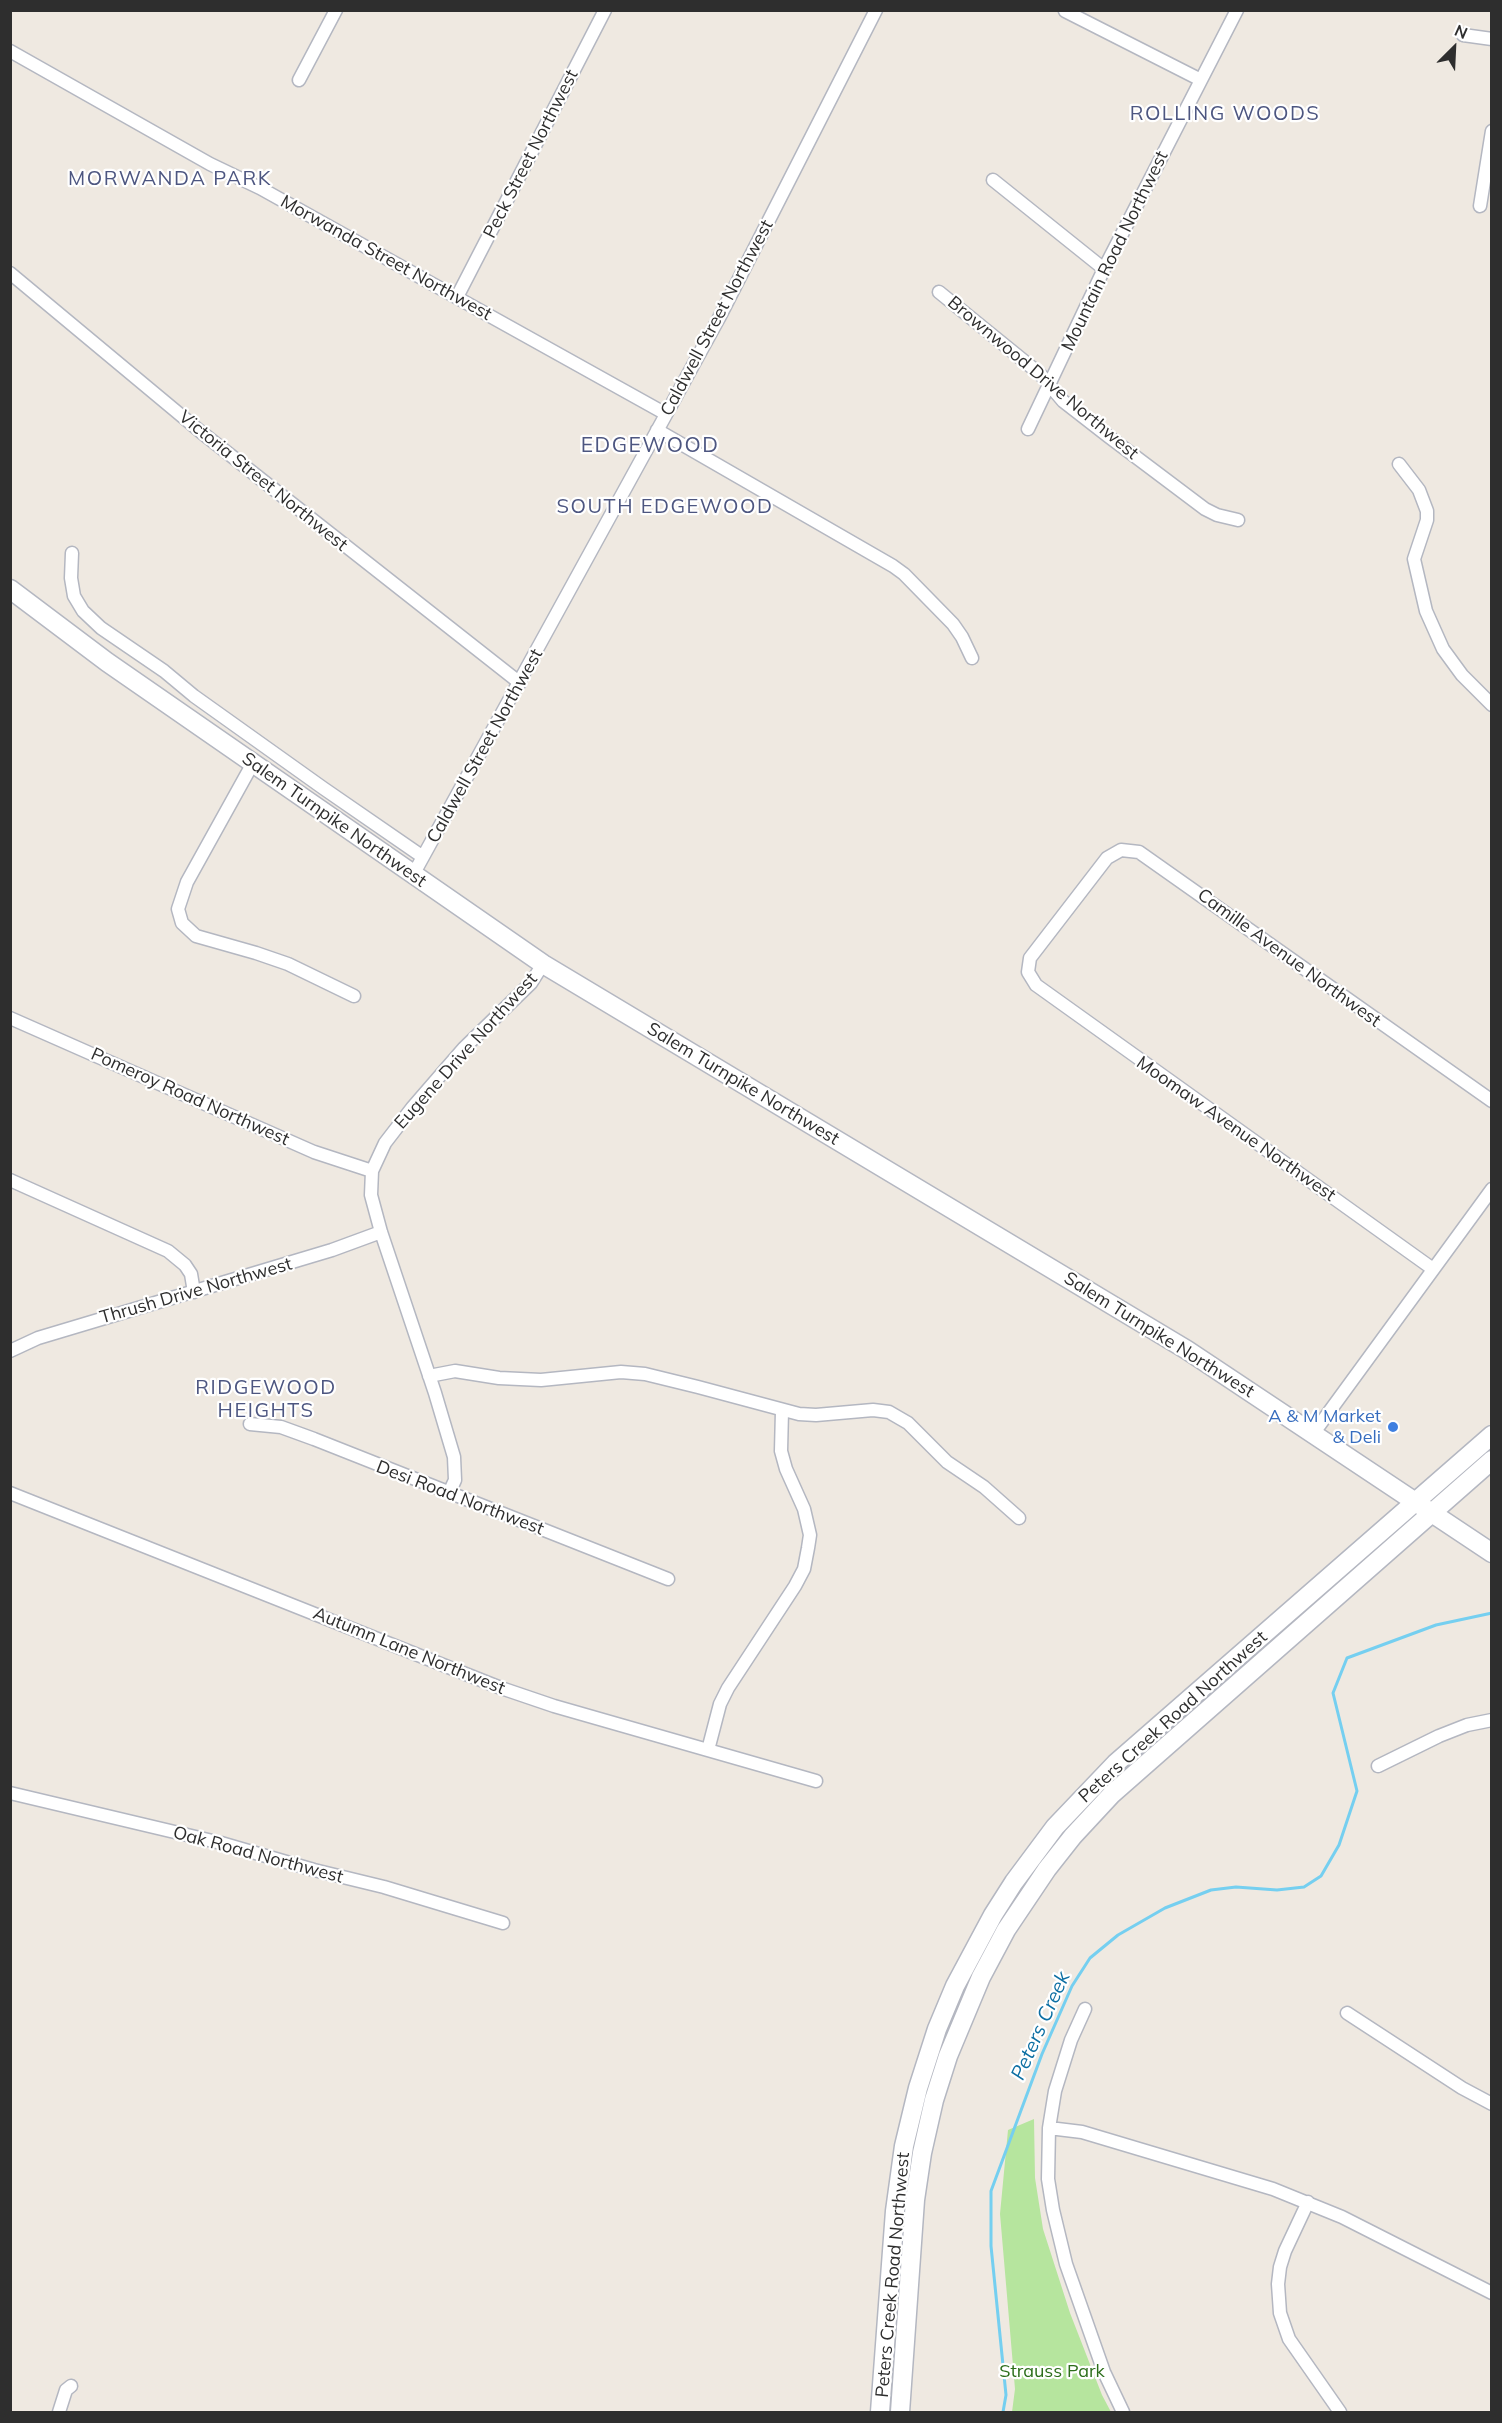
<!DOCTYPE html>
<style>
body{margin:0}
#map{position:relative;width:1502px;height:2423px;overflow:hidden;background:#efe9e1;font-family:Mulish,sans-serif}
canvas{display:block}
.frame{position:absolute;inset:0;border:12px solid #2e2e2e;pointer-events:none}
.north{position:absolute;left:1424px;top:18px;width:60px;height:60px;-webkit-text-stroke:4px #fff;paint-order:stroke;rotate:24deg;font-size:16px;font-weight:700;line-height:24px;text-align:center;color:#2e2e2e}
.north::after{content:'';display:block;margin:auto;width:21px;height:27px;background:#2e2e2e;clip-path:polygon(50% 0,100% 100%,50% 72%,0 100%)}
</style>
<div id="map">
<canvas width="1502" height="2423"></canvas>
<div class="frame"></div>
<div class="north">N</div>
</div>
<script>
const context = document.querySelector('canvas').getContext('2d');
context.lineJoin = 'round';
function fillPath(path, color) { context.fillStyle = color; context.fill(path, 'evenodd'); }
const poly = rows => new Path2D(rows.map(r => 'M' + r).join(''));
function stroke(path, color, width, dash) { context.strokeStyle = color; context.lineWidth = width; context.lineCap = dash ? 'butt' : 'round'; context.setLineDash(dash || []); context.stroke(path); }
function label(font, color, halo, rows, align = 'center') {
  context.font = font + ' Mulish,sans-serif'; context.lineWidth = 4.5; context.setLineDash([]); context.textBaseline = 'middle'; context.strokeStyle = halo; context.fillStyle = color; for (const [text, x, y, turn = 0] of rows) {
    context.save(); context.translate(x, y); context.rotate((+turn || 0) * Math.PI / 180); context.textAlign = isNaN(turn) ? turn : align; if (halo) context.strokeText(text, 0, 0); context.fillText(text, 0, 0); context.restore();
  }
}
fillPath(poly([
 [1034,2119,1035,2178,1043,2229,1070,2313,1102,2395,1111,2412,1012,2412,1015,2389,1000,2214,1008,2130]
]), '#b6e59e');
stroke(poly([
 [1003,2412,1006,2395,991,2246,991,2191,1042,2054,1072,1986,1090,1958,1118,1935,1165,1908,1211,1890,1236,1887,1277,1890,1304,1887,1321,1876,1339,1845,1357,1791,1333,1693,1347,1658,1436,1625,1492,1613]
]), '#75cff0', 3);
const street = poly([
 [1065,11,1201,80],
 [1463,35,1492,39],
 [10,51,210,164,260,188,666,414],
 [299,80,336,10],
 [993,180,1104,269],
 [1480,206,1492,131],
 [10,273,201,432,520,683],
 [939,292,1040,374,1063,401,1108,436,1205,509,1217,515,1238,520],
 [457,297,605,10],
 [1028,429,1104,269,1237,10],
 [657,430,893,566,904,574,953,624,962,637,972,658],
 [1399,464,1419,490,1427,511,1427,520,1414,559,1426,611,1443,649,1462,675,1492,705],
 [72,553,71,578,74,596,83,611,101,628,164,671,194,696,323,788,423,857],
 [253,763,187,882,178,909,182,923,196,936,256,953,288,964,354,996],
 [413,875,719,318,876,10],
 [10,1018,314,1152,372,1171],
 [10,1180,168,1251,185,1265,191,1274,194,1292],
 [1433,1269,1036,985,1028,972,1030,958,1107,858,1121,850,1139,852,1492,1101],
 [10,1351,38,1338,332,1250,381,1232],
 [429,1376,455,1371,499,1378,541,1380,621,1372,645,1374,698,1387,799,1414,816,1415,873,1410,889,1412,908,1423,947,1462,984,1487,1019,1518],
 [250,1424,281,1427,314,1439,668,1579],
 [1313,1434,1492,1189],
 [10,1493,501,1688,554,1706,816,1781],
 [449,1493,455,1480,454,1457,435,1393,381,1232,371,1195,372,1171,385,1143,412,1108,464,1048,531,983,543,964],
 [708,1750,720,1704,728,1688,795,1586,804,1569,808,1548,810,1535,804,1509,786,1469,781,1451,782,1411],
 [1378,1766,1439,1736,1467,1725,1492,1720],
 [10,1793,221,1843,314,1870,384,1887,503,1923],
 [1085,2009,1071,2040,1055,2091,1049,2128,1048,2179,1053,2210,1066,2264,1104,2372,1123,2412],
 [1347,2013,1462,2088,1492,2104],
 [1049,2128,1082,2132,1273,2189,1342,2217,1492,2293],
 [1308,2202,1285,2251,1280,2267,1278,2284,1280,2313,1289,2339,1340,2412],
 [59,2412,66,2390,71,2386]
]);
const secondary = poly([
 [10,589,107,662,543,964,1187,1350,1492,1553],
 [880,2412,895,2211,904,2146,918,2088,937,2029,955,1986,993,1915,1014,1882,1055,1827,1116,1763,1492,1435],
 [900,2412,915,2200,922,2153,934,2100,948,2056,981,1977,1006,1930,1047,1869,1073,1836,1112,1794,1492,1460]
]);
stroke(street, '#b4b7c1', 15);
stroke(secondary, '#b4b7c1', 21);
stroke(street, '#fff', 12);
stroke(secondary, '#fff', 18);
for (const [x, y, r, color] of [
 [1393,1427,6,"#3f7fe0"]
]) { const dot = new Path2D(); dot.arc(x, y, r, 0, 2 * Math.PI); context.fillStyle = color; context.fill(dot); stroke(dot, '#fff', 2); }
label('18px', '#2e2e2e', '#fff', [
 ["Peck Street Northwest",531,154,-63],
 ["Mountain Road Northwest",1115,251,-64],
 ["Morwanda Street Northwest",386,258,29],
 ["Caldwell Street Northwest",717,318,-62],
 ["Brownwood Drive Northwest",1043,378,40],
 ["Victoria Street Northwest",263,481,39],
 ["Caldwell Street Northwest",485,746,-61],
 ["Salem Turnpike Northwest",334,820,35],
 ["Camille Avenue Northwest",1289,958,36],
 ["Eugene Drive Northwest",466,1051,-48],
 ["Salem Turnpike Northwest",743,1084,31],
 ["Pomeroy Road Northwest",190,1097,24],
 ["Moomaw Avenue Northwest",1236,1129,35],
 ["Thrush Drive Northwest",196,1291,-16],
 ["Salem Turnpike Northwest",1159,1335,32],
 ["Desi Road Northwest",460,1498,21],
 ["Autumn Lane Northwest",409,1651,22],
 ["Peters Creek Road Northwest",1173,1717,-42],
 ["Oak Road Northwest",258,1855,15],
 ["Peters Creek Road Northwest",893,2275,-85]
]);
label('18px', '#366cbe', '#fff', [
 ["A & M Market",1381,1417],
 ["& Deli",1381,1438]
], 'right');
label('18px', '#2c6e1b', '#fff', [
 ["Strauss Park",1052,2372]
]);
context.letterSpacing = '1.5px';
label('20px', '#4d5680', '#fff', [
 ["ROLLING WOODS",1225,114],
 ["MORWANDA PARK",170,179],
 ["SOUTH EDGEWOOD",665,507],
 ["RIDGEWOOD",266,1388],
 ["HEIGHTS",266,1411]
]);
context.letterSpacing = '0px';
label('italic 20px', '#0d6fa3', '#fff', [
 ["Peters Creek",1041,2026,-66]
]);
context.letterSpacing = '1.5px';
label('21px', '#4d5680', '#fff', [
 ["EDGEWOOD",650,446]
]);
context.letterSpacing = '0px';
</script>
